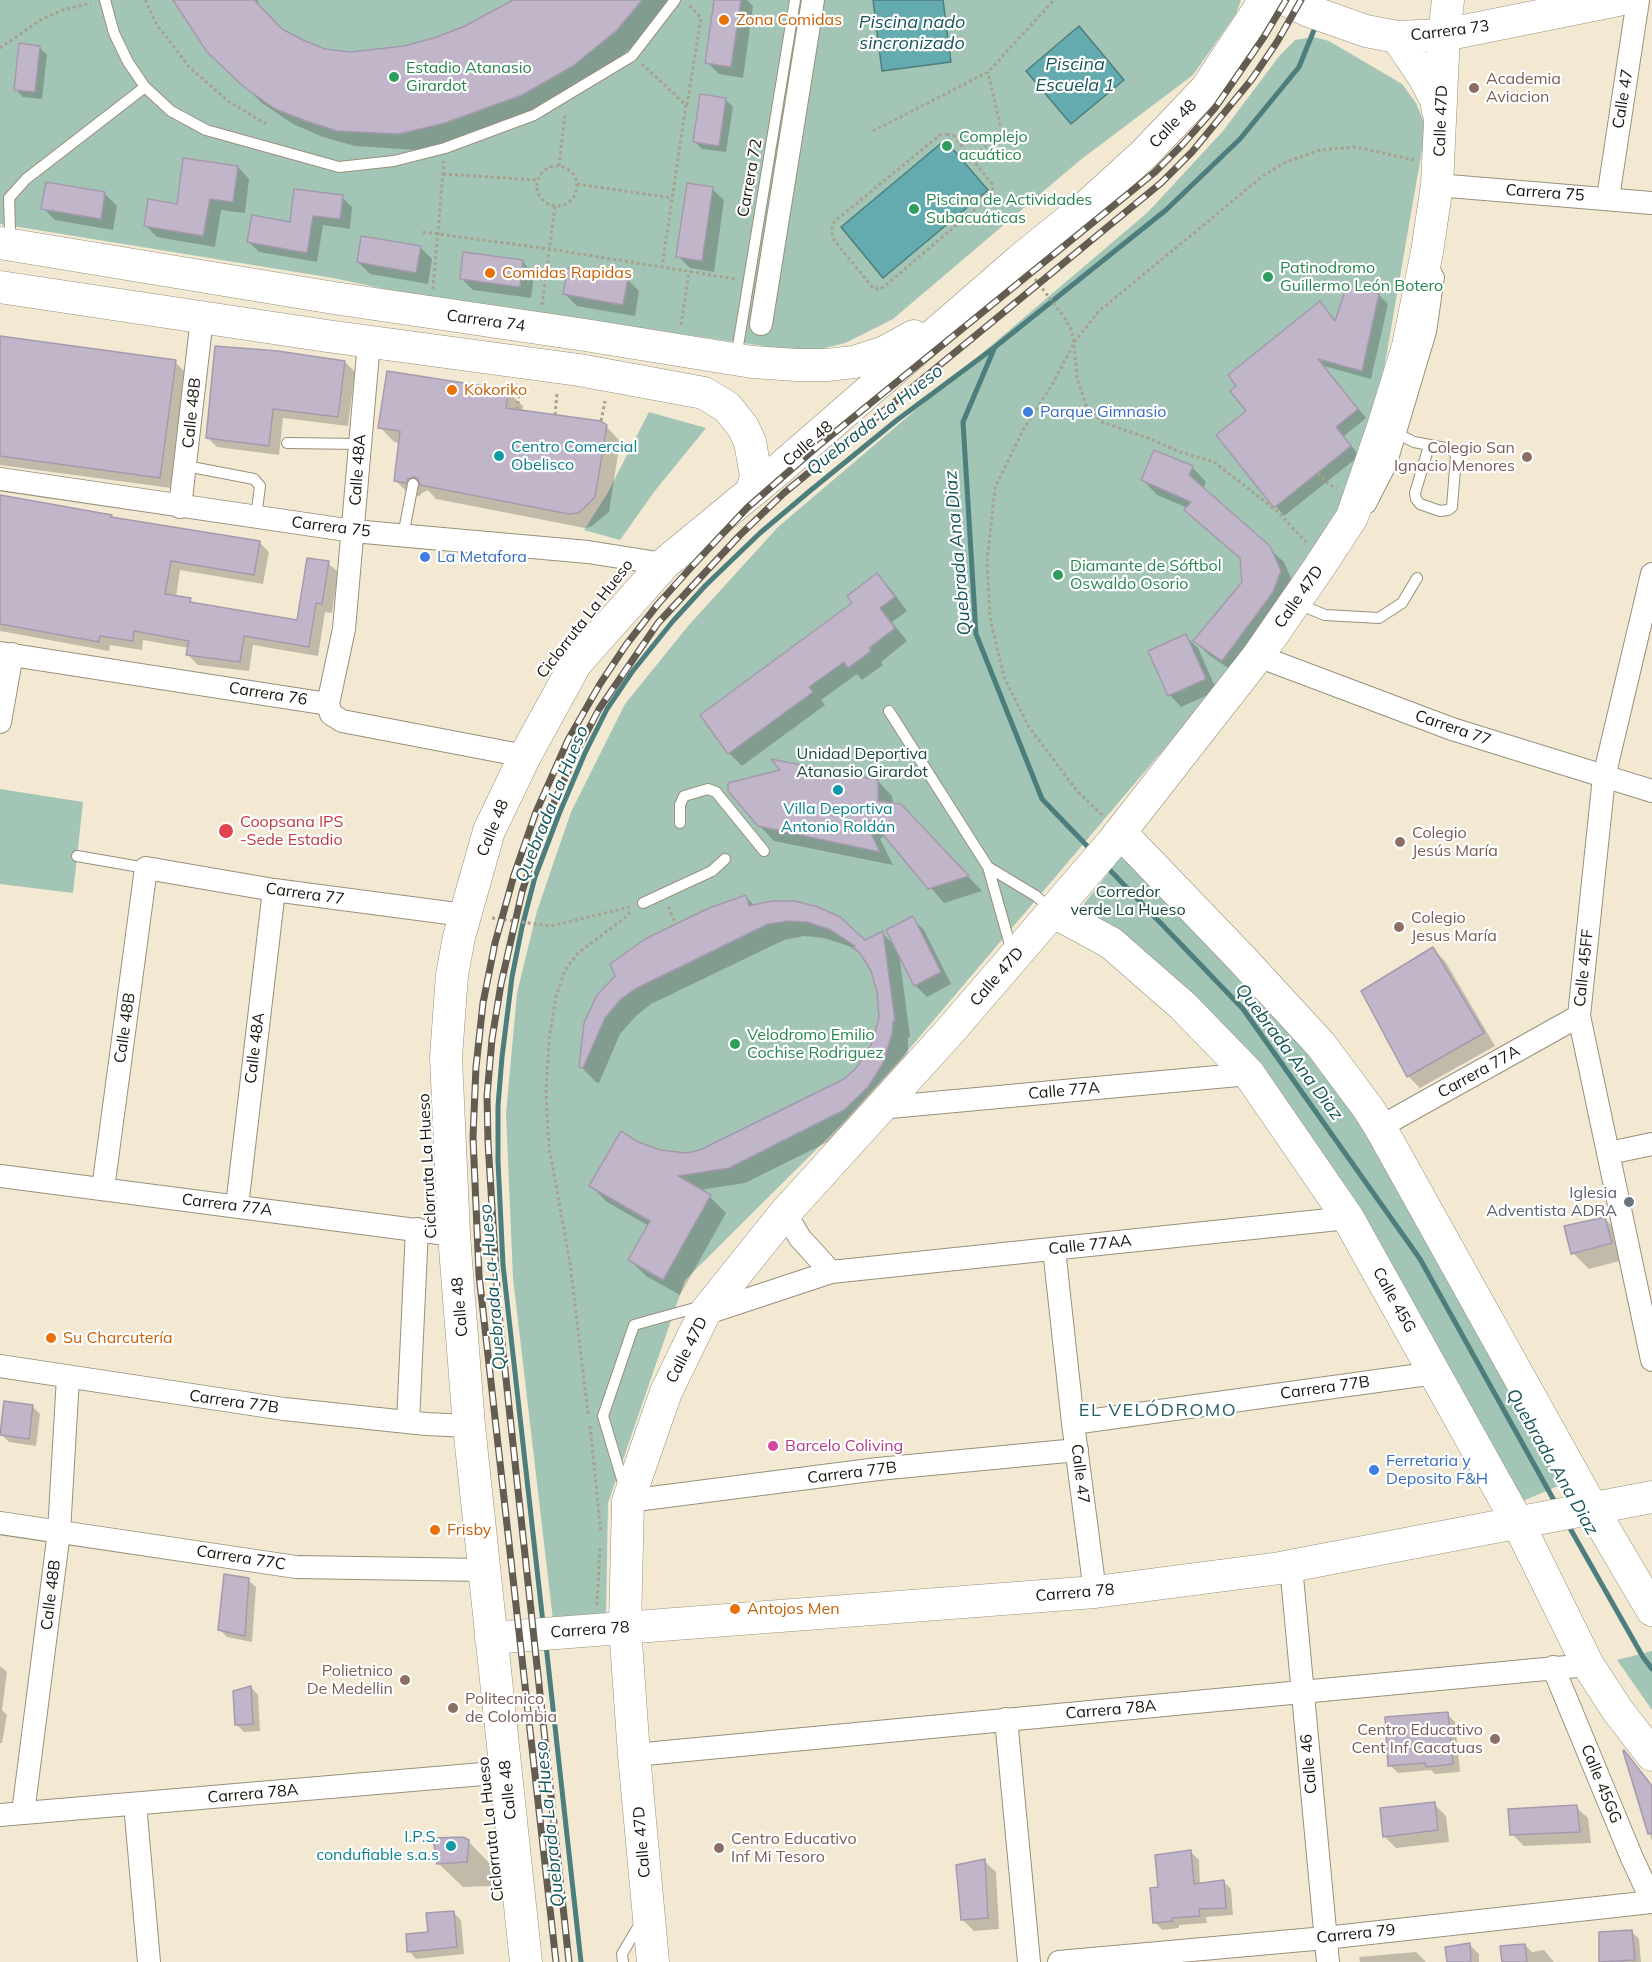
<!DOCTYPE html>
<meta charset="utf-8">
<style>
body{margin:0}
canvas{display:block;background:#f3e9d3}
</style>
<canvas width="1652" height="1962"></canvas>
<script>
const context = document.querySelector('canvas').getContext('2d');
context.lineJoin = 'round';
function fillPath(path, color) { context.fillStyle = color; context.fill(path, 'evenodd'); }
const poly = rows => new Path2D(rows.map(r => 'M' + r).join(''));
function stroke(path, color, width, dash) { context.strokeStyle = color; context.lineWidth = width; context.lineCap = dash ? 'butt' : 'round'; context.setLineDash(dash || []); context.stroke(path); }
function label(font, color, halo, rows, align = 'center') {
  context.font = font + ' Mulish,sans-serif'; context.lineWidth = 4.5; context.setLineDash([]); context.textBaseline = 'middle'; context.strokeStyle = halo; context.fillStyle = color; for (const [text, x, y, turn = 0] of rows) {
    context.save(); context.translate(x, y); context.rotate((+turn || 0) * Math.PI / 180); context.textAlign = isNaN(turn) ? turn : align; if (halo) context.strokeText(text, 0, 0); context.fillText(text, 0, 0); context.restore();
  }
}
fillPath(poly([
 [0,0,1241,0,1236,14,1193,75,1079,161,893,319,845,343,821,349,791,350,418,296,333,278,0,224],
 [1314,37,1329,41,1402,84,1416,103,1426,127,1380,392,1371,423,1320,556,1192,716,899,1061,842,1124,685,1280,608,1503,606,1613,553,1620,513,1278,506,1114,517,993,537,911,571,812,625,704,688,626,778,527,1148,212,1223,131,1280,55,1295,40],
 [649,412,706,428,654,492,620,540,584,530,607,494],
 [0,789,83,802,73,893,0,884],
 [1127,849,1357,1107,1570,1481,1518,1503,1252,1065,1083,905],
 [1652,1651,1652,1710,1617,1660]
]), '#a3c5b5');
const water = poly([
 [873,0,943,0,951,62,882,71,873,0],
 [1079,26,1124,80,1071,124,1026,71,1079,26],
 [945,140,988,190,883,278,841,227,945,140]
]);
fillPath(water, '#63abae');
stroke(water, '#4d7e7e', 1.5);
fillPath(poly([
 [174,0,257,0,259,2,256,4,282,31,325,51,350,53,405,47,437,38,495,13,515,0,671,0,632,47,589,82,539,111,461,139,416,150,355,146,323,137,293,124,262,103,225,68],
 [716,0,747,0,753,6,743,78,719,74,707,62],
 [39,47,47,55,42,99,23,97,15,89],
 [725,99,733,107,726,152,702,149,694,141],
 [238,167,249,179,245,213,221,210,215,247,157,237,146,226],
 [712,189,724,200,714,272,690,268,678,256],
 [105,194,117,206,113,230,55,220,43,208],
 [342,197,352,207,350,229,323,225,317,262,259,252,249,242,291,224],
 [420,247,432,259,428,284,370,274,358,262],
 [523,262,534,274,531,298,473,290,461,278],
 [627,279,639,291,635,316,577,306,565,294],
 [1379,295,1388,304,1371,379,1324,366,1366,418,1344,436,1359,456,1284,516,1218,435,1248,411,1328,312,1336,322],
 [0,337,175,362,186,373,171,488,0,465],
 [345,362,355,372,348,426,283,418,279,455,217,447,207,437],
 [508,392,523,406,522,412,606,426,620,441,609,512,592,526,585,528,436,499,428,490,422,493,420,496,410,495,396,481,401,443,394,442,380,427],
 [1192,467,1206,482,1203,489,1284,562,1295,587,1237,674,1209,655,1195,641,1244,583,1241,560,1200,524,1186,510,1188,508,1157,495,1143,480],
 [0,497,111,517,113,519,259,542,269,552,263,584,180,570,176,597,190,600,195,604,298,622,328,563,338,572,332,613,325,612,318,656,253,645,249,671,198,665,188,655,189,648,143,640,142,650,110,645,109,651,0,631],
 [877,575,890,588,907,611,892,622,907,641,881,662,883,665,862,680,857,674,821,700,825,705,742,766,729,753],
 [1186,636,1198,648,1217,691,1181,707,1170,695],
 [878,781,892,796,893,804,915,821,982,891,944,903,885,835,880,839,893,865,774,841,759,825],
 [746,897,755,906,772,902,865,942,882,933,896,947,912,918,924,930,951,984,927,997,915,985,899,953,910,1037,908,1037,908,1051,899,1079,860,1126,745,1183,700,1190,710,1197,726,1213,680,1295,646,1276,630,1260,649,1226,607,1202,591,1186,637,1144,659,1152,687,1154,701,1152,844,1080,856,1070,867,1056,876,1038,880,1017,879,992,872,970,862,955,849,946,824,938,804,936,784,940,651,1004,637,1015,620,1034,599,1083,596,1082,580,1066,586,1024],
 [1433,949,1445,961,1495,1046,1420,1088,1408,1076],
 [1605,1219,1621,1235,1627,1259,1589,1269,1573,1253],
 [32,1406,40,1414,36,1446,9,1442,1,1434],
 [248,1580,256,1587,252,1642,227,1637,220,1630],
 [0,1666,7,1672,2,1710,7,1715,2,1743,0,1743],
 [251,1687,258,1695,260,1731,244,1732,236,1724],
 [1447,1714,1455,1722,1460,1772,1435,1774,1431,1770,1398,1773,1390,1765],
 [1625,1753,1652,1785,1652,1841],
 [1434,1804,1446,1816,1449,1842,1396,1848,1384,1836],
 [1576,1807,1588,1818,1591,1843,1524,1846,1512,1834],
 [468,1841,492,1866,491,1886,463,1887,438,1863],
 [1191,1852,1199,1860,1200,1885,1224,1882,1231,1889,1233,1915,1206,1917,1207,1923,1179,1925,1179,1928,1162,1930,1155,1922,1159,1888],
 [984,1861,996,1872,999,1929,974,1931,962,1919],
 [453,1912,461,1920,464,1954,416,1959,409,1951],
 [1631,1931,1639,1939,1641,1962,1601,1962,1600,1934],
 [1470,1945,1479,1954,1479,1962,1448,1962],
 [1525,1945,1532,1952,1544,1950,1554,1962,1503,1962],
 [1416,1952,1426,1962,1360,1962,1359,1957]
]), '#0003');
stroke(poly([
 [994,349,963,422,976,634,1042,799,1091,850],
 [1106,866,1243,1009,1420,1259,1556,1504],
 [1567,1523,1643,1657,1652,1669],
 [543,1623,503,1265,498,1161,498,1106,502,1057,512,977,522,927,535,877,559,814,585,753,607,709,632,672,673,621,706,585,760,533,811,490,897,420,995,347,1166,210,1240,139,1299,67,1316,25],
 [546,1645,581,1962]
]), '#4d7e7e', 5);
const building = poly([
 [173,0,254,0,282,29,303,40,325,49,350,52,404,46,437,37,465,26,513,0,642,0,616,31,573,66,522,95,445,123,399,134,337,131,306,121,275,109,244,87,207,52,173,0],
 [714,0,741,0,731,67,705,63,714,0],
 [19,43,40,46,35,92,14,90,19,43],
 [700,94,726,98,719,146,693,142,700,94],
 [183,158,238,166,233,202,210,199,203,236,144,226,148,199,177,204,183,158],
 [46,182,105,192,101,219,41,209,46,182],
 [687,183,713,187,702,261,676,257,687,183],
 [294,189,343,195,340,219,313,216,307,253,247,242,252,215,290,222,294,189],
 [361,236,421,246,416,273,357,262,361,236],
 [463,252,523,260,520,287,460,279,463,252],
 [568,268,628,278,623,305,563,294,568,268],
 [1347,285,1379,294,1362,371,1318,359,1358,409,1336,427,1351,446,1274,508,1216,435,1246,411,1230,391,1236,386,1228,375,1320,301,1335,321,1347,285],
 [0,336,176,360,160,478,0,456,0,336],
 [215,346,278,351,345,361,338,417,273,409,269,446,206,438,215,346],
 [387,371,509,390,506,408,601,421,607,425,595,497,584,508,578,513,569,514,420,485,418,479,414,477,408,479,406,483,394,481,400,431,378,428,387,371],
 [1154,450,1193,466,1189,475,1270,546,1281,571,1273,592,1222,661,1193,641,1242,582,1240,558,1184,510,1191,502,1141,480,1154,450],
 [0,495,112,515,111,517,260,541,254,575,171,561,165,594,191,598,190,602,297,620,307,558,329,561,322,604,316,603,309,647,244,636,240,662,186,655,189,641,134,631,133,641,100,636,99,642,0,624,0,495],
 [877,573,895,597,880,608,895,628,869,648,871,651,848,668,844,662,809,687,813,692,728,754,700,715,852,603,847,596,877,573],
 [1186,634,1206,679,1168,696,1148,651,1186,634],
 [771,759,878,780,878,801,901,804,969,876,928,889,871,820,866,823,880,852,758,826,728,791,728,783,780,770,771,759],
 [746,895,749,906,772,901,795,901,818,907,840,917,865,940,883,931,895,1021,893,1021,892,1034,883,1063,868,1087,844,1110,729,1168,678,1176,711,1195,663,1280,628,1260,650,1221,589,1186,621,1131,638,1142,660,1150,687,1153,700,1150,844,1079,855,1069,866,1055,874,1038,879,1017,877,992,871,971,860,953,853,947,855,946,831,930,807,922,788,921,768,924,635,989,621,999,605,1018,583,1068,579,1067,584,1023,597,995,615,976,610,964,645,939,709,908,746,895],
 [913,916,941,972,914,986,886,930,913,916],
 [1433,947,1484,1033,1407,1077,1361,991,1433,947],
 [1605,1217,1612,1243,1571,1254,1564,1226,1605,1217],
 [4,1401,33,1405,29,1439,0,1435,4,1401],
 [224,1574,249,1578,245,1636,218,1630,224,1574],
 [251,1686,253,1724,235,1725,233,1691,251,1686],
 [1448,1712,1453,1764,1426,1767,1425,1763,1388,1766,1385,1717,1448,1712],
 [1624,1750,1652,1786,1652,1833,1648,1834,1623,1751,1624,1750],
 [1435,1802,1438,1830,1383,1837,1380,1808,1435,1802],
 [1577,1805,1580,1832,1510,1835,1508,1809,1577,1805],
 [463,1837,469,1840,467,1862,437,1864,433,1838,463,1837],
 [1191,1850,1194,1884,1224,1880,1226,1908,1199,1909,1200,1916,1172,1918,1173,1921,1153,1923,1150,1888,1158,1887,1155,1855,1191,1850],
 [985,1859,988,1918,961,1920,956,1865,985,1859],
 [454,1911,457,1947,407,1952,406,1934,428,1932,426,1913,454,1911],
 [1632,1930,1635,1960,1599,1962,1599,1932,1632,1930],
 [1470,1943,1471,1962,1447,1962,1445,1947,1470,1943],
 [1525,1944,1527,1962,1502,1962,1500,1946,1525,1944]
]);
fillPath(building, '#c0b5c9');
stroke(building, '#a59aad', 1.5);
const lane = poly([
 [105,0,114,33,128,62,145,87,171,111,206,130,339,167,394,161,445,148,534,115,632,56,675,0],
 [8,240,10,230,9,198,26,179,145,87],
 [736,358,795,0],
 [1394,432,1414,442,1450,449,1454,452,1456,456,1452,507,1448,510,1440,511,1420,504,1416,499,1415,493,1429,446],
 [287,443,360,444],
 [186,466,254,479,260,486,256,517],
 [1370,507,1391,466,1431,332,1439,277,1432,262],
 [403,536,413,484],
 [1298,604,1325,615,1379,618,1402,603,1417,578],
 [889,711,988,867,1012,952],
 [680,823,680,805,684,796,708,789,716,792,764,851],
 [77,856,146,868],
 [988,867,1036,896,1052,910],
 [643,903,712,871,725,859],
 [624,1486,603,1416,634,1325,702,1306],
 [623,1962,622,1954,641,1922]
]);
const street = poly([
 [1437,185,1652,203],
 [1608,198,1638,0],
 [761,324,813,0],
 [0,479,353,531,588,552,664,564],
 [180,507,202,318],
 [1652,574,1604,777,1579,1016,1652,1360],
 [0,653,328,704,331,714,342,721,525,756],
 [1258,656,1452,729,1652,791],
 [328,704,344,629,369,342],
 [0,722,12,654],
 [879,1108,1249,1074],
 [1380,1127,1579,1016],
 [1609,1153,1652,1144],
 [0,1176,454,1235],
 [103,1189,146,868,274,890,464,915],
 [237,1206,274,890],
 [785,1213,800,1238,831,1272],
 [1054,1249,1073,1423,1095,1592],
 [704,1314,831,1272,1348,1218],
 [0,1366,284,1409,426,1424,469,1426],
 [408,1422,417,1229],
 [1073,1423,1435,1373],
 [628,1501,878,1469,1077,1450],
 [0,1523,296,1567,484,1570],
 [1291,1566,1328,1962],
 [1553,1667,1632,1858,1652,1901],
 [1006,1719,1029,1962],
 [634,1755,1588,1665],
 [135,1804,149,1962],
 [23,1813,59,1532,68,1377],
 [0,1815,506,1772],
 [1059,1962,1325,1938,1652,1902]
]);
const secondary = poly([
 [1286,0,1309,11,1366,31,1397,37,1444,35,1618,0],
 [1397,37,1424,77,1436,100,1438,111],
 [0,243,334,298,585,335,752,362,797,365,827,365,854,362,885,352,914,336],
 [0,287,327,336,579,370,704,393,727,407,743,427,750,442,756,476,752,491],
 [1120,832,1242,959,1321,1045,1368,1108,1380,1127,1592,1508,1652,1610],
 [1054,912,1111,943,1183,1006,1249,1074,1348,1218,1518,1523,1588,1665,1618,1711,1652,1755],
 [491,1638,1095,1592,1280,1568,1652,1497],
 [526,1962,469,1426,454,1235,446,1057,452,975,459,937,489,831,525,756,576,663,664,564,778,470,1020,260,1088,205,1144,154,1206,89,1265,0],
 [653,1962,634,1755,625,1627,628,1501,666,1392,704,1314,785,1213,951,1030,1111,844,1258,656,1318,569,1352,517,1383,427,1408,346,1427,252,1437,185,1444,35,1448,0]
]);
stroke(lane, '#99907b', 12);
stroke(street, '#99907b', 24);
stroke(secondary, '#99907b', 33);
stroke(poly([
 [145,0,157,25,190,68,228,101,266,124],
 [0,48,42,19,63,10,91,3],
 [642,64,686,105,662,267],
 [687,105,701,18,688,4],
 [873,131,988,72,1054,0],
 [947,134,954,136,992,184,993,194,886,285,880,289,873,288,834,240,832,234,832,226,835,221,940,135,947,134],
 [971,159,1002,133,988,72],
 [559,166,565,114],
 '537 186a20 20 0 1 1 40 0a20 20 0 1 1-40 0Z',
 [443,174,537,180],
 [577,184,672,198],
 [423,232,550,249,736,279],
 [1035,279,1064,317,1071,329,1074,343,1077,378,1086,405,1102,422,1148,438,1180,452,1214,462,1277,511,1306,542],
 [433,289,444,161],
 [542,305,555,206],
 [681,325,689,271],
 [517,410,520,387],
 [555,415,557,393],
 [601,421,605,401],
 [1318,473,1329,485,1337,488],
 [1102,815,1077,791,1029,727,1004,677,990,618,987,562,995,488,1023,430,1053,383,1074,343,1098,312,1264,175,1286,162,1320,150,1356,147,1414,160],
 [668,907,676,924],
 [492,918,551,926,630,907],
 [588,1414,570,1263,549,1147,546,1092,549,1039,556,997,565,970,578,953,627,916,631,910],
 [590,1426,601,1533],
 [597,1605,600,1546]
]), '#a9a190', 3, [3, 3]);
stroke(lane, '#fff', 10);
stroke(street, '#fff', 22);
stroke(secondary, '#fff', 32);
const rail = poly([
 [556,1962,479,1275,473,1137,476,1067,483,1003,495,943,514,875,536,812,568,740,600,684,626,645,658,604,696,562,747,508,818,446,1155,172,1183,144,1215,108,1264,37,1286,0],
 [569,1962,498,1305,488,1142,487,1096,492,1039,501,984,522,892,541,832,576,753,599,709,658,623,740,535,784,493,1161,183,1192,152,1252,79,1277,42,1301,0]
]);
stroke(rail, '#635d51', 7);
stroke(rail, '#fff', 4.5, [14]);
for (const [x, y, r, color] of [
 [724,20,6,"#e8710a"],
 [394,77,6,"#2e9e5b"],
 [1474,88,6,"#8d6e63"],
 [947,146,6,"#2e9e5b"],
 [914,209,6,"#2e9e5b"],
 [490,273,6,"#e8710a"],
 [1268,277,6,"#2e9e5b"],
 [452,390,6,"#e8710a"],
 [1028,412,6,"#3f7fe0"],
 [499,456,6,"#0f9aa8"],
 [1527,457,6,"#8d6e63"],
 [425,557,6,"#3f7fe0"],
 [1058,575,6,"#2e9e5b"],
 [838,790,6,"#0f9aa8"],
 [226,831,8,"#e0444e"],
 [1400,842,6,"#8d6e63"],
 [1399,927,6,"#8d6e63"],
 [735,1044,6,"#2e9e5b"],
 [1629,1202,6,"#6b7280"],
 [51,1338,6,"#e8710a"],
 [773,1446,6,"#d1479c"],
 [1374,1470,6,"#3f7fe0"],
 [435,1530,6,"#e8710a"],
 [735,1609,6,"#e8710a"],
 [405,1680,6,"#8d6e63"],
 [453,1708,6,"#8d6e63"],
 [1495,1739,6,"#8d6e63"],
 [451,1846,6,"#0f9aa8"],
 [719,1848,6,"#8d6e63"]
]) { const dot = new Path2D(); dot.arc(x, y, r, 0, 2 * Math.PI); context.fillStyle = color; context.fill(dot); stroke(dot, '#fff', 2); }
label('16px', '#c56008', '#fff', [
 ["Zona Comidas",736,20],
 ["Comidas Rapidas",502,273],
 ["Kokoriko",464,390],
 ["Su Charcutería",63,1338],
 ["Frisby",447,1530],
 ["Antojos Men",747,1609]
], 'left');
label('16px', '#19150e', '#fff', [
 ["Carrera 73",1450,31,-7],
 ["Calle 47",1623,99,-81],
 ["Calle 47D",1441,121,-88],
 ["Calle 48",1173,124,-46],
 ["Carrera 72",750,178,-80],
 ["Carrera 75",1545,193,4],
 ["Carrera 74",486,321,8],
 ["Calle 48B",192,413,-84],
 ["Calle 48",808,444,-41],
 ["Calle 48A",358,470,-86],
 ["Carrera 75",331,527,7],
 ["Calle 47D",1299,597,-55],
 ["Ciclorruta La Hueso",585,619,-52],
 ["Carrera 76",268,694,9],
 ["Carrera 77",1453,728,19],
 ["Calle 48",493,828,-68],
 ["Carrera 77",305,894,8],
 ["Calle 45FF",1584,968,-84],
 ["Calle 47D",997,977,-49],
 ["Calle 48B",125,1028,-82],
 ["Calle 48A",255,1048,-83],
 ["Carrera 77A",1479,1072,-29],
 ["Calle 77A",1064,1091,-5],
 ["Ciclorruta La Hueso",428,1166,-93],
 ["Carrera 77A",227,1205,7],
 ["Calle 77AA",1090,1245,-6],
 ["Calle 45G",1394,1300,61],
 ["Calle 48",460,1307,-95],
 ["Calle 47D",687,1350,-63],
 ["Carrera 77B",1325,1388,-8],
 ["Carrera 77B",234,1402,8],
 ["Carrera 77B",852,1473,-7],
 ["Calle 47",1080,1474,83],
 ["Carrera 77C",241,1558,9],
 ["Carrera 78",1075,1593,-5],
 ["Calle 48B",51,1595,-83],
 ["Carrera 78",590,1630,-4],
 ["Carrera 78A",1111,1710,-5],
 ["Calle 46",1309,1764,-95],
 ["Calle 45GG",1601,1784,68],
 ["Calle 48",508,1790,-96],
 ["Carrera 78A",253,1794,-5],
 ["Ciclorruta La Hueso",491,1829,-96],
 ["Calle 47D",642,1842,-95],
 ["Carrera 79",1356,1934,-6]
]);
label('16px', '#27864d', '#fff', [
 ["Estadio Atanasio",406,68],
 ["Girardot",406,86],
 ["Complejo",959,137],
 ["acuático",959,155],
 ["Piscina de Actividades",926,200],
 ["Subacuáticas",926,218],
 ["Patinodromo",1280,268],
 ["Guillermo León Botero",1280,286],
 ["Diamante de Sóftbol",1070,566],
 ["Oswaldo Osorio",1070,584],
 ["Velodromo Emilio",747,1035],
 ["Cochise Rodriguez",747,1053]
], 'left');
label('16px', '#785e54', '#fff', [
 ["Academia",1486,79],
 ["Aviacion",1486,97],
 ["Colegio San",1515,448,"right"],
 ["Ignacio Menores",1515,466,"right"],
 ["Colegio",1412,833],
 ["Jesús María",1412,851],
 ["Colegio",1411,918],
 ["Jesus María",1411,936],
 ["Polietnico",393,1671,"right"],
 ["De Medellin",393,1689,"right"],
 ["Politecnico",465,1699],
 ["de Colombia",465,1717],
 ["Centro Educativo",1483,1730,"right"],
 ["Cent Inf Cacatuas",1483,1748,"right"],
 ["Centro Educativo",731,1839],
 ["Inf Mi Tesoro",731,1857]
], 'left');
label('16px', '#366cbe', '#fff', [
 ["Parque Gimnasio",1040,412],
 ["La Metafora",437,557],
 ["Ferretaria y",1386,1461],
 ["Deposito F&H",1386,1479]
], 'left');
label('16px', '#0d838f', '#fff', [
 ["Centro Comercial",511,447],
 ["Obelisco",511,465],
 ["Villa Deportiva",838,809,"center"],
 ["Antonio Roldán",838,827,"center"],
 ["I.P.S.",439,1837,"right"],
 ["condufiable s.a.s",439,1855,"right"]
], 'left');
label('16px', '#194937', '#fff', [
 ["Unidad Deportiva",862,754],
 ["Atanasio Girardot",862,772],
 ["Corredor",1128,892],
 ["verde La Hueso",1128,910]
]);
label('16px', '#be3a42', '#fff', [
 ["Coopsana IPS",240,822],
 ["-Sede Estadio",240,840]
], 'left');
label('16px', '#5b616d', '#fff', [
 ["Iglesia",1617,1193],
 ["Adventista ADRA",1617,1211]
], 'right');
label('16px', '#b23c85', '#fff', [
 ["Barcelo Coliving",785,1446]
], 'left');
label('italic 18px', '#165558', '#fff', [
 ["Piscina nado",912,23],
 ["sincronizado",912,44],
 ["Piscina",1075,65],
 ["Escuela 1",1075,86],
 ["Quebrada La Hueso",875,420,-38],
 ["Quebrada Ana Diaz",958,553,-95],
 ["Quebrada La Hueso",552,804,-68],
 ["Quebrada Ana Diaz",1289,1052,53],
 ["Quebrada La Hueso",493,1287,-95],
 ["Quebrada Ana Diaz",1552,1462,60],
 ["Quebrada La Hueso",550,1824,-96]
]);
context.letterSpacing = '1.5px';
label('18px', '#255e66', '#fff', [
 ["EL VELÓDROMO",1158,1411]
]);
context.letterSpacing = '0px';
</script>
